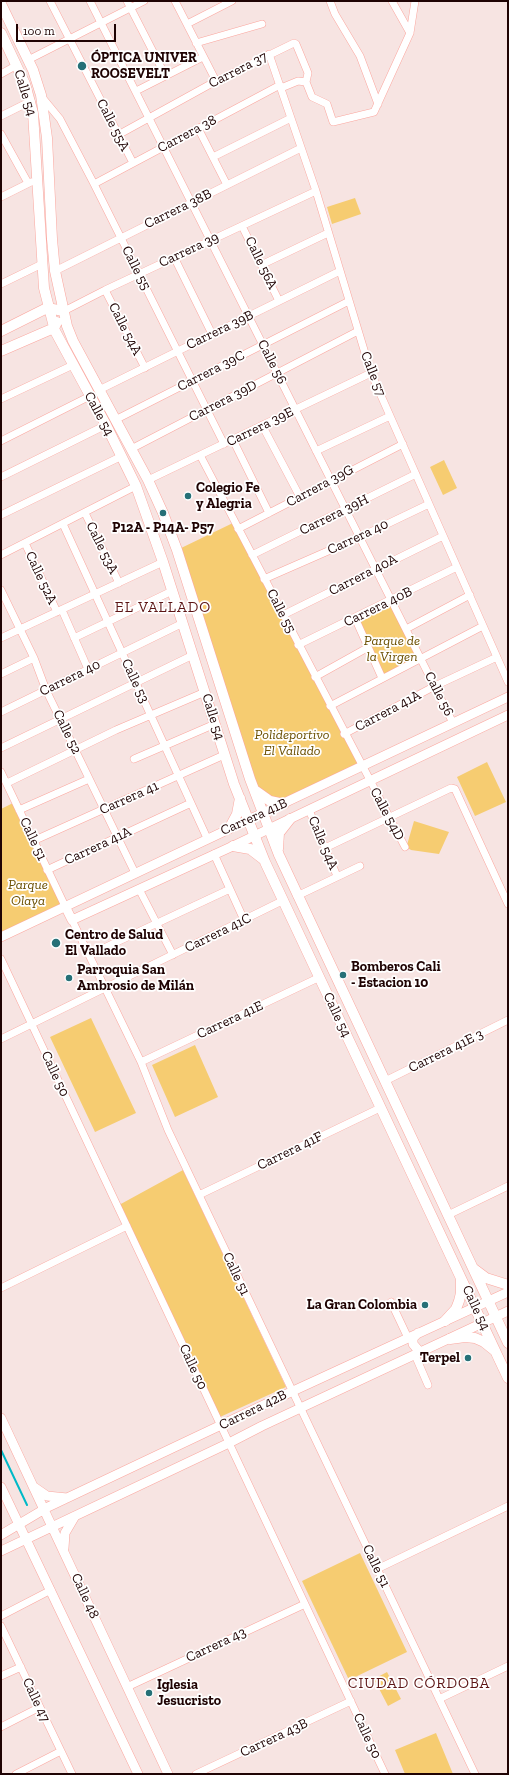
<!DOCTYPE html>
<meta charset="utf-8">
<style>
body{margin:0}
#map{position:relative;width:509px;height:1775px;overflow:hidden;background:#f7e4e2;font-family:"Zilla Slab",serif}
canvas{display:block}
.frame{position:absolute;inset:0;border:2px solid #1f0303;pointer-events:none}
.scale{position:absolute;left:16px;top:24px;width:100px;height:18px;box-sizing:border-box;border:2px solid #1f0303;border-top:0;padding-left:5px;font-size:12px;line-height:14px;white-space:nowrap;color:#1f0303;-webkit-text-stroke:3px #fff;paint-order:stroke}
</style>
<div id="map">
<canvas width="509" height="1775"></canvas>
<div class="frame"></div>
<div class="scale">100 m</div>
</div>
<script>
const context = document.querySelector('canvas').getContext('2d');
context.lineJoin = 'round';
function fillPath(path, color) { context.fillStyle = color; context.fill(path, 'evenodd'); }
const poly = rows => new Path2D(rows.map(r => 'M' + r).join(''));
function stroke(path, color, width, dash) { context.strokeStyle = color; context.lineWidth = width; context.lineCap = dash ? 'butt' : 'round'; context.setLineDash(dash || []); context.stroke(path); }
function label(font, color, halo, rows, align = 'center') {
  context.font = font + ' "Zilla Slab",serif'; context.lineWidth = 3.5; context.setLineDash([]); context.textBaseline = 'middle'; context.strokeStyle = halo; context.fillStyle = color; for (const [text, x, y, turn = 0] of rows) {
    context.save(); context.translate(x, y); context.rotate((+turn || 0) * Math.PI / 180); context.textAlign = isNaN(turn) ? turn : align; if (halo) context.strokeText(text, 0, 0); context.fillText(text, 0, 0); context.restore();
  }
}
fillPath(poly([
 [355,198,361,214,332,224,327,207],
 [444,460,457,488,443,495,430,467],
 [235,522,362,767,284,804,258,793,177,550],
 [391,601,420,658,382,678,355,618],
 [487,762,506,802,475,816,457,777],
 [15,802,65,906,1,937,1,809],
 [414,821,449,832,439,854,411,850,408,848,407,845],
 [91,1018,136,1113,95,1132,50,1037],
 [195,1045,218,1097,175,1117,152,1065],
 [183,1170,286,1387,220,1417,119,1205],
 [360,1553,407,1652,349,1680,302,1581],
 [387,1672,401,1699,388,1706,374,1679],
 [436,1733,453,1774,405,1774,395,1750]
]), '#f6cc71');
stroke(poly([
 [1,1450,27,1505]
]), '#00b9c7', 2);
const minor = poly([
 [50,1,133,163],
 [90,1,453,723],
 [127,1,165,75],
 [175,1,216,81],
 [330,1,335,14,360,56,378,104],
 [392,1,410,33],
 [187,24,232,1],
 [196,43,262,24],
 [269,54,316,191,371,373,508,682],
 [28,60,144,1],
 [1,74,17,65],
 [281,88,298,81,306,82],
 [136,91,203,57],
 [41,96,60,119,94,184,224,444],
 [1,116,31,101],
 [198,128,227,185],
 [1,134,28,183],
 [118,135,216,81,294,43,296,44,308,73,306,82,312,97,327,104,333,122,374,112,410,33,415,1],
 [213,157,291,118],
 [94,184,280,85],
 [1,197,31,182],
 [242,226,279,301],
 [174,257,212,334],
 [261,265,328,233],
 [55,271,301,148],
 [1,284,42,264],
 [105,290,145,368],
 [64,311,105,290,316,191],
 [99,390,340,271],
 [1,399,73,365],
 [115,420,349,301],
 [262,425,300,497],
 [233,440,269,513],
 [1,441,90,396],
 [131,449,358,331],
 [316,451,390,416],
 [200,455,405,847],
 [1,477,106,425],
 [148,480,371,373],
 [85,513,119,583],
 [1,515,122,456],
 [63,524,207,838],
 [238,529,403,444],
 [25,543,57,612],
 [1,555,136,486],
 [252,555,416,474],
 [264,579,360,537,429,504],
 [1,590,34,658,46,690,135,873],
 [62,610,88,669],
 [283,615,443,536],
 [355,618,382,678],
 [406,629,470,595],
 [1,638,163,562],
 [74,638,172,591],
 [298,645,457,567],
 [1,674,34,658],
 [315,677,367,648],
 [330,706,483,626],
 [1,712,183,623],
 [344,734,435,686,497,657],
 [1,748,193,655],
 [134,759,215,724],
 [1,772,65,906],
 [7,783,116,730,205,692],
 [19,810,89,779],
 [309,810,337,876],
 [33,841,224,755],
 [325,848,451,788,455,789,508,904],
 [214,854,244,920],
 [47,870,191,803],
 [139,889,173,955],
 [297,896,360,866],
 [72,920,141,1062,168,1130,475,1774],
 [89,955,230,889],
 [1,959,385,1774],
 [1,1039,284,900],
 [141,1062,320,977],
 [385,1081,508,1020],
 [199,1195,380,1108],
 [448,1215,508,1186],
 [1,1288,127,1226],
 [391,1302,408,1338],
 [415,1355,428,1385],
 [377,1569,508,1506],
 [1,1616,51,1590],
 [1,1626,72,1774],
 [1,1676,21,1667],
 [127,1687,305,1604],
 [439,1699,508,1666],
 [1,1727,40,1707],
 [16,1774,61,1751],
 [196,1774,351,1701]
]);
const tertiary = poly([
 [65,906,72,920,233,846,508,715],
 [1,937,508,697],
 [418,1333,413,1338,413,1344,419,1351,425,1351],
 [1,1418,168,1774],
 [1,1487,138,1774],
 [34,1487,47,1496,67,1498],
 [1,1535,48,1507,293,1391,508,1292],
 [64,1548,65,1533,75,1516],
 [1,1551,229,1443,262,1426,508,1311]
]);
const secondary = poly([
 [1,4,33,70,41,95,47,138,52,239,55,271,67,326,73,341,148,480,163,513,177,550,250,779,279,855,508,1343],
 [1,33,25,84,33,113,44,288,55,331,106,425,136,486,163,562,234,784,265,862,508,1378],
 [1,331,47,308,64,311],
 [1,351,54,328,57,322],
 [256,791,270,801,284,804],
 [230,827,237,814,240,798],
 [233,846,250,849,263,859],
 [278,849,279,833,290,819],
 [474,1269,486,1278,508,1285],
 [445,1321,456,1309,459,1301,461,1293,461,1280],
 [450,1339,465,1337,475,1338,484,1342,494,1350]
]);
stroke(minor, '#fba69e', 8);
stroke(tertiary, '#fba69e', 10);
stroke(secondary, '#fba69e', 11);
stroke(minor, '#fff', 7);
stroke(tertiary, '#fff', 9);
stroke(secondary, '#fff', 10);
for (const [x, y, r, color] of [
 [82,66,5,"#267077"],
 [188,496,4,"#267077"],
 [163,513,4,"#267077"],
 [56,943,5,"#267077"],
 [343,975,4,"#267077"],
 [69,978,4,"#267077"],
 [425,1305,4,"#267077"],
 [468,1358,4,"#267077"],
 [149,1693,4,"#267077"]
]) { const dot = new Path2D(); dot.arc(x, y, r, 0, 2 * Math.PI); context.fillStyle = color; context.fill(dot); stroke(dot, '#fff', 1.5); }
label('bold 14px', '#1f0303', '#fff', [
 ["ÓPTICA UNIVER",91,58],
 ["ROOSEVELT",91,74],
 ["Colegio Fe",196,488],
 ["y Alegria",196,504],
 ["P12A - P14A- P57",163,528,"center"],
 ["Centro de Salud",65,935],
 ["El Vallado",65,951],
 ["Bomberos Cali",351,967],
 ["- Estacion 10",351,983],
 ["Parroquia San",77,970],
 ["Ambrosio de Milán",77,986],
 ["La Gran Colombia",417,1305,"right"],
 ["Terpel",460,1358,"right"],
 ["Iglesia",157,1685],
 ["Jesucristo",157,1701]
], 'left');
label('14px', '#1f0303', '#fff', [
 ["Carrera 37",238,70,-27],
 ["Calle 54",25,93,73],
 ["Calle 55A",113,125,63],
 ["Carrera 38",187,134,-28],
 ["Carrera 38B",178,209,-26],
 ["Carrera 39",189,250,-25],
 ["Calle 56A",261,263,64],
 ["Calle 55",136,268,63],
 ["Calle 54A",125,329,63],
 ["Carrera 39B",220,330,-26],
 ["Calle 56",272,362,63],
 ["Carrera 39C",211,371,-27],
 ["Calle 57",373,374,69],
 ["Carrera 39D",223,401,-27],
 ["Calle 54",99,414,62],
 ["Carrera 39E",260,427,-26],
 ["Carrera 39G",320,486,-28],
 ["Carrera 39H",334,515,-26],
 ["Carrera 40",358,537,-25],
 ["Calle 53A",102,548,64],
 ["Carrera 40A",363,575,-27],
 ["Calle 52A",41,578,65],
 ["Carrera 40B",378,607,-26],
 ["Calle 55",281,611,63],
 ["Carrera 40",70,678,-26],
 ["Calle 53",135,681,65],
 ["Calle 56",439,694,63],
 ["Carrera 41A",388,711,-28],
 ["Calle 54",213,717,73],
 ["Calle 52",67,732,64],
 ["Carrera 41",129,798,-24],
 ["Calle 54D",387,814,62],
 ["Carrera 41B",254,817,-24],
 ["Calle 51",33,839,65],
 ["Calle 54A",323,843,67],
 ["Carrera 41A",98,846,-25],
 ["Carrera 41C",218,933,-26],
 ["Calle 54",337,1015,65],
 ["Carrera 41E",230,1020,-25],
 ["Carrera 41E 3",446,1051,-26],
 ["Calle 50",55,1074,65],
 ["Carrera 41F",290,1151,-26],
 ["Calle 51",236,1274,65],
 ["Calle 54",476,1308,65],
 ["Calle 50",193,1367,65],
 ["Carrera 42B",253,1410,-26],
 ["Calle 51",376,1566,64],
 ["Calle 48",85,1596,65],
 ["Carrera 43",216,1645,-25],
 ["Calle 47",36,1700,65],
 ["Calle 50",367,1736,65],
 ["Carrera 43B",274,1738,-25]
]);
label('italic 14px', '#6b4f00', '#fff', [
 ["Parque de",392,641],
 ["la Virgen",392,657],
 ["Polideportivo",292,735],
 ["El Vallado",292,751],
 ["Parque",28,885],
 ["Olaya",28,901]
]);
context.letterSpacing = '1px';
label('15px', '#5c1515', '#fff', [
 ["EL VALLADO",163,608],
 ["CIUDAD CÓRDOBA",419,1684]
]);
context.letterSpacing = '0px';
</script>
